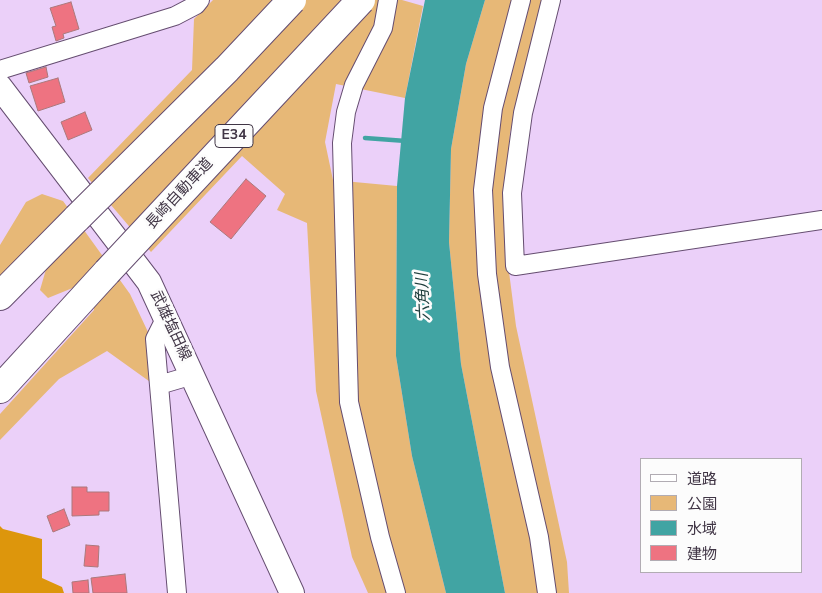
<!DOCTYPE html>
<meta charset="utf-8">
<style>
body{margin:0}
#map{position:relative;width:822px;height:593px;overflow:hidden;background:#ebd0f9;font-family:"Nunito Sans","Noto Sans JP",sans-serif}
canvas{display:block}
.legend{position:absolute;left:640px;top:458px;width:162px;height:115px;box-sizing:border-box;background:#fcfcfc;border:1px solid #b1acb3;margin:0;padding:6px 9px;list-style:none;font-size:15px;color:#403545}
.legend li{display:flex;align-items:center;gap:10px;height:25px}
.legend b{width:25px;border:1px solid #b1acb3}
</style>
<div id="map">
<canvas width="822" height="593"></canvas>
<ul class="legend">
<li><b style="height:6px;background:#fff"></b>道路</li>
<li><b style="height:14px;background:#e7b877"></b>公園</li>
<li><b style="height:14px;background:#41a4a3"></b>水域</li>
<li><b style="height:14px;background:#ee7381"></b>建物</li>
</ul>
</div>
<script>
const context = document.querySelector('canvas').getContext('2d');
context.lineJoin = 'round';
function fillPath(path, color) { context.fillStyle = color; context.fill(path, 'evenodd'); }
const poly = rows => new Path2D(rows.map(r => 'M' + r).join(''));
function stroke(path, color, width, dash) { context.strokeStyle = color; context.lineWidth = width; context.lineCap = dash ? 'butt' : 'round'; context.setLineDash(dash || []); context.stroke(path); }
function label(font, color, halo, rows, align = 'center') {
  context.font = font + ' "Nunito Sans","Noto Sans JP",sans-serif'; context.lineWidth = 5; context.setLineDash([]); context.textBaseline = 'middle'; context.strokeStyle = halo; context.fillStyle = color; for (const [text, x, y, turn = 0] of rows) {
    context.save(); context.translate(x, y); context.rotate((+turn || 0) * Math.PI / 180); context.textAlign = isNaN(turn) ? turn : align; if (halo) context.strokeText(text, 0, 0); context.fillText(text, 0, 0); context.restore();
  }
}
fillPath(poly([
 [213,0,402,0,423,6,405,98,336,84,325,142,333,180,397,186,396,356,412,456,446,593,368,593,352,557,316,391,307,223,277,210,285,194,242,156,151,252,88,178,192,70,194,19],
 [485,0,544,0,510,133,504,233,516,326,567,562,569,593,505,593,461,364,449,242,451,149,466,64],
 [42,194,63,201,130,294,148,332,153,384,107,351,59,379,0,440,0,414,94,310,94,294,80,285,48,298,40,290,53,245,0,278,0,245,26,202]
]), '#e7b877');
fillPath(poly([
 [0,526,3,529,42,539,42,578,62,587,64,593,0,593]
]), '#dd960c');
fillPath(poly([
 [425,0,485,0,466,64,451,149,449,242,461,364,505,593,446,593,412,456,396,356,397,186,405,98]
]), '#41a4a3');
stroke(poly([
 [365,138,406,141]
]), '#41a4a3', 4.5);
const building = poly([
 [71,2,79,29,63,34,64,38,56,41,52,27,56,26,50,8,71,2],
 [46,67,48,77,29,83,26,73,46,67],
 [58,78,65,102,38,111,30,86,58,78],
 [85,112,92,130,68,140,61,122,85,112],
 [246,179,266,196,231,239,210,222,246,179],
 [72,487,87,487,87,492,109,492,109,511,99,511,99,515,72,516,72,487],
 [64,509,70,525,53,532,47,516,64,509],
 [86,545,99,546,98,567,84,566,86,545],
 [125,574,127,593,93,593,91,578,125,574],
 [88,580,89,593,73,593,72,582,88,580]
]);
fillPath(building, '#ee7381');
stroke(building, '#aa797c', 1);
const street = poly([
 [388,0,383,28,354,85,346,112,342,143,349,402,380,537,396,593],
 [521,0,493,108,483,190,487,274,500,367,539,537,547,593],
 [551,0,523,113,512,193,515,266,822,220],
 [0,70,175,16,196,5,200,0],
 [166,317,155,339,177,593],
 [159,385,193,375]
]);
const secondary = poly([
 [0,87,149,282,292,593]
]);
const highway = poly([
 [0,296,77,218],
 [0,389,107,272]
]);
stroke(street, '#654d70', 20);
stroke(secondary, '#654d70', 26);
stroke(highway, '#654d70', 30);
stroke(street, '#fff', 18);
stroke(secondary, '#fff', 24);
stroke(highway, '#fff', 28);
const highwayBridge = poly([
 [77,218,227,69,292,0],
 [107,272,361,0]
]);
stroke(highwayBridge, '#654d70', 30, []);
stroke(highwayBridge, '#fff', 28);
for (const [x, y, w] of [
 [234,136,38]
]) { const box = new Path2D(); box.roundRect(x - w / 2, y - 11.5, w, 23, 4); context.fillStyle = '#fcfcfc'; context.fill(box); stroke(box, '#403545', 1); }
label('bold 14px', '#403545', null, [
 ["E34",234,136]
]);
label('15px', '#403545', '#fcfcfc', [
 ["長崎自動車道",180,194,-47],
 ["武雄塩田線",170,326,65]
]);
label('italic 16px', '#1d3c3b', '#fcfcfc', [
 ["六角川",424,297,-93]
]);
</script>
